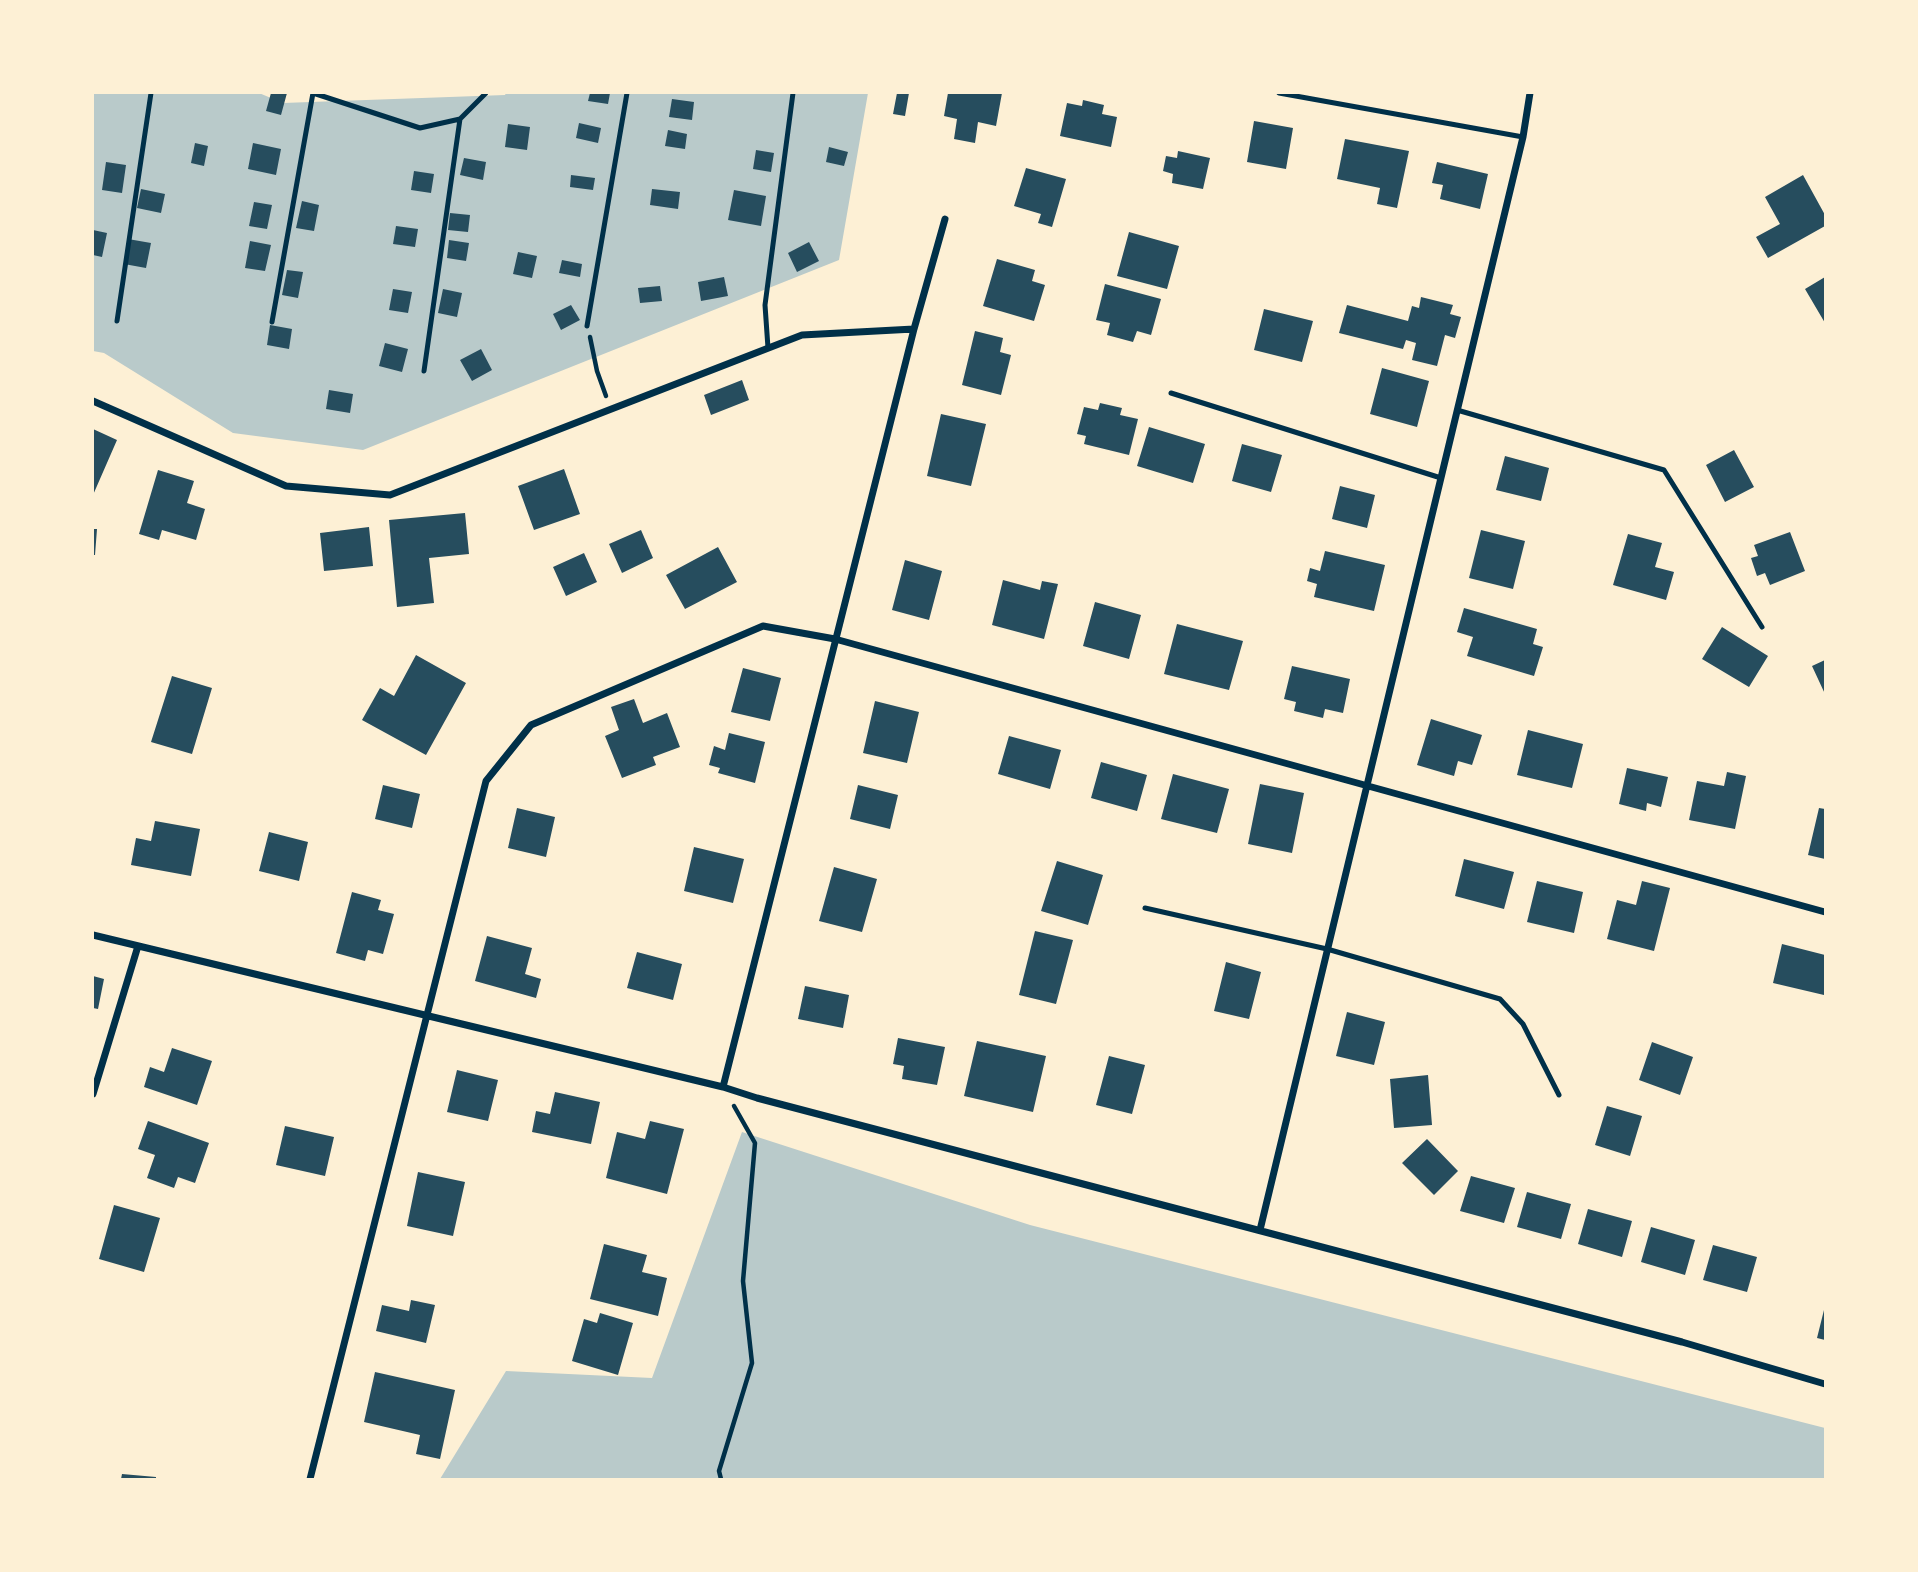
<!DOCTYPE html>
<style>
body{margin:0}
#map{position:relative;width:1918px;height:1572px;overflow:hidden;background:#fdf0d5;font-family:Helvetica,sans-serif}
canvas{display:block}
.frame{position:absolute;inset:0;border:94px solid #fdf0d5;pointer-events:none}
</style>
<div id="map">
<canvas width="1918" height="1572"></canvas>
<div class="frame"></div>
</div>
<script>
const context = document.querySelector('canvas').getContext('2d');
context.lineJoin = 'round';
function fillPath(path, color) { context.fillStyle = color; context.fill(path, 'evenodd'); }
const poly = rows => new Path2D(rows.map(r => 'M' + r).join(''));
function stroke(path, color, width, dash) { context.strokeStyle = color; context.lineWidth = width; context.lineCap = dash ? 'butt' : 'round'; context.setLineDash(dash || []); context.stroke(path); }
fillPath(poly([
 [93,93,259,93,283,103,505,95,506,93,868,93,839,260,363,450,233,433,104,353,93,351],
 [742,1132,1030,1225,1825,1428,1825,1479,440,1479,506,1371,652,1378]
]), '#b9caca');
fillPath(poly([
 [271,93,287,93,281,115,266,111],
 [590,93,610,93,608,104,588,101],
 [897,93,909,93,905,116,893,114],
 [948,93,1002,93,996,126,978,122,975,143,954,139,957,119,944,116],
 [672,99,694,102,692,120,669,117],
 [1083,100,1104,105,1102,114,1117,117,1111,147,1060,136,1067,103,1082,106],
 [1254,121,1293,128,1286,169,1247,162],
 [579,123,601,128,598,143,576,138],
 [508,124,530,127,527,150,505,147],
 [668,130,687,134,685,149,665,146],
 [1345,139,1409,151,1397,208,1377,204,1380,188,1337,179],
 [195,143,208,146,204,166,191,163],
 [253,143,281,149,276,175,248,169],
 [829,147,848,152,844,166,826,162],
 [756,150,774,153,771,172,753,169],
 [1178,151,1210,158,1203,189,1172,183,1173,174,1163,171,1166,156,1177,158],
 [464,158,486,162,483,180,460,175],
 [106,162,126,165,122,193,102,190],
 [1437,162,1488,174,1480,209,1440,199,1443,185,1432,183],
 [1026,168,1066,179,1052,227,1038,223,1041,214,1014,206],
 [414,171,434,174,431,193,411,190],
 [571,175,595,178,593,190,570,187],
 [1803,175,1825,215,1825,226,1768,258,1756,237,1780,224,1765,197],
 [141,189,165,194,161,213,137,208],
 [652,189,680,192,678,209,650,205],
 [734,190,766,196,761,226,728,220],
 [302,201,319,205,314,231,296,228],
 [254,202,272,205,267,229,249,226],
 [450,213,470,215,468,232,448,230],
 [396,226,418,229,415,247,393,244],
 [93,230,107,233,102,257,93,255],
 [1129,232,1179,246,1167,289,1117,276],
 [128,239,151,243,146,268,124,264],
 [449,240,469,243,466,261,447,258],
 [250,241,271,245,265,271,245,268],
 [809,242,819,261,797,272,788,253],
 [518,252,537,256,532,278,513,274],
 [997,259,1035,270,1032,281,1045,285,1034,321,983,306],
 [562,260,582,264,580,277,559,273],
 [287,270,303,272,298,298,282,295],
 [724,277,728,296,701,301,698,282],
 [1825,277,1825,323,1805,289],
 [1105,284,1161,299,1151,335,1137,331,1133,342,1107,335,1110,323,1096,320],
 [660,286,662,301,640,303,638,288],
 [393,289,412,292,408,313,389,310],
 [443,289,462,293,457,317,438,313],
 [1421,297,1453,305,1450,314,1461,317,1455,338,1445,335,1437,366,1412,360,1416,343,1406,340,1403,349,1339,333,1347,305,1408,321,1412,306,1419,308],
 [571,305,580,320,561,330,553,314],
 [1264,309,1313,321,1302,362,1254,350],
 [270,325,292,329,289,349,267,345],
 [975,331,1003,338,1000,352,1011,355,1001,395,962,385],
 [385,343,408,349,402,372,379,366],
 [481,349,492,370,472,381,460,360],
 [1382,368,1429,381,1417,427,1370,414],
 [742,380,749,400,711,415,704,395],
 [329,390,353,394,350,413,326,409],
 [1100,403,1122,408,1120,415,1138,419,1129,455,1084,444,1086,436,1077,434,1084,407,1098,410],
 [941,414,986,424,971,486,927,476],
 [1149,427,1205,444,1193,483,1137,466],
 [93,429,117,440,93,495],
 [1242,444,1282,455,1271,492,1232,481],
 [1734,450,1754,487,1725,502,1706,465],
 [1505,456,1549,468,1541,501,1496,490],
 [564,469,580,514,534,530,518,486],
 [158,470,194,481,187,503,205,509,196,540,162,530,159,540,139,534],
 [1340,486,1375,495,1367,528,1332,519],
 [465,513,469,554,429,558,434,603,397,607,389,520],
 [369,527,373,566,324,571,320,533],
 [93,529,97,529,95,555,93,555],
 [641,530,653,558,622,573,609,544],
 [1481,530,1525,541,1513,589,1469,578],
 [1790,532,1805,571,1770,585,1765,573,1757,576,1751,558,1758,556,1754,545],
 [1628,534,1662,543,1655,567,1674,572,1666,600,1613,585],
 [718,547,737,582,685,609,666,575],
 [1325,551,1385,565,1374,611,1314,597,1317,584,1307,581,1310,568,1320,571],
 [584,553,597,582,566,596,553,567],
 [905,560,942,571,929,620,892,610],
 [1003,580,1040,590,1042,581,1058,584,1044,639,992,625],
 [1095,602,1141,615,1129,659,1083,646],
 [1464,608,1537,629,1533,644,1543,647,1534,676,1467,656,1473,637,1457,632],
 [1177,624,1243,641,1229,690,1164,674],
 [1722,627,1768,656,1749,687,1702,659],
 [416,655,466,683,426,755,362,720,380,688,394,696],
 [1825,660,1825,694,1812,666],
 [1292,666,1350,679,1343,713,1325,709,1323,718,1294,711,1296,702,1284,699],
 [743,668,781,678,770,721,731,712],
 [172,676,212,688,192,754,151,742],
 [634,699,643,723,667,713,680,747,653,757,656,765,622,778,605,736,619,730,611,707],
 [875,701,919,712,907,763,863,753],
 [1431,719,1482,735,1472,765,1458,761,1454,776,1417,765],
 [1528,730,1583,744,1572,788,1517,775],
 [729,733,765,742,755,783,718,773,720,768,709,765,714,746,725,750],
 [1009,736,1061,750,1050,789,998,774],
 [1101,762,1147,775,1137,811,1091,798],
 [1627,768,1668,777,1661,807,1647,803,1646,811,1619,804],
 [1727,772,1746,776,1735,829,1689,820,1697,781,1724,786],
 [1173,774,1229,789,1217,833,1161,819],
 [1260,784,1304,793,1292,853,1248,844],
 [383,785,420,794,412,828,375,819],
 [858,785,898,795,890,829,850,819],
 [517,808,555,817,546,857,508,848],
 [1819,808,1825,809,1825,859,1808,855],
 [155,821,200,829,191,876,131,865,136,838,151,841],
 [269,832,308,842,299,881,259,871],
 [694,847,744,859,733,903,684,891],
 [1464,859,1514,872,1504,909,1455,896],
 [1057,861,1103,875,1088,925,1041,911],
 [834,867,877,879,862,932,819,921],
 [1537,881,1583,892,1574,933,1527,922],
 [1642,881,1670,888,1654,951,1607,939,1617,900,1636,905],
 [352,892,381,900,378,910,394,914,383,954,368,950,365,961,336,953],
 [1035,931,1073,940,1056,1004,1019,995],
 [487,936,532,948,525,974,541,979,536,998,475,981],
 [1782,944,1825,955,1824,995,1773,983],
 [637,952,682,964,673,1000,627,988],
 [1226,962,1261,972,1249,1019,1214,1011],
 [93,976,104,979,98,1009,93,1008],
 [805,986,849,995,843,1028,798,1019],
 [1347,1012,1385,1022,1374,1065,1336,1056],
 [898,1038,945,1047,937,1085,902,1079,904,1066,893,1064],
 [977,1041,1046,1056,1033,1112,964,1096],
 [1652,1042,1693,1057,1680,1095,1639,1080],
 [172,1048,212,1061,197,1105,144,1087,150,1067,164,1072],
 [1109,1056,1145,1065,1132,1114,1096,1105],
 [457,1070,498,1080,488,1121,447,1112],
 [1428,1075,1432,1125,1394,1128,1390,1079],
 [555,1092,600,1102,591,1144,532,1132,536,1111,550,1114],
 [1607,1106,1642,1116,1630,1156,1595,1145],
 [148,1121,209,1143,195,1183,178,1177,174,1188,147,1178,155,1155,138,1149],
 [650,1121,684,1129,667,1194,606,1178,617,1132,645,1139],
 [285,1126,334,1137,325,1176,276,1165],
 [1427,1139,1458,1171,1434,1195,1402,1163],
 [418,1172,465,1182,453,1236,407,1226],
 [1471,1176,1515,1188,1504,1223,1460,1211],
 [1527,1192,1571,1204,1561,1239,1517,1227],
 [114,1205,160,1218,144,1272,99,1259],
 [1588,1209,1632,1221,1622,1257,1578,1244],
 [1651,1227,1695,1240,1685,1275,1641,1262],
 [604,1244,647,1255,642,1272,667,1278,658,1316,590,1299],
 [1713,1245,1757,1257,1747,1292,1703,1280],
 [411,1300,435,1305,426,1343,376,1331,382,1305,409,1311],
 [1824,1310,1825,1310,1825,1340,1817,1338],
 [600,1313,633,1323,618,1375,572,1361,584,1319,597,1323],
 [375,1372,455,1390,440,1459,416,1454,420,1435,364,1422],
 [122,1474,156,1477,156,1479,121,1479]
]), '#264d5e');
stroke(poly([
 [590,337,597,371,606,396],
 [721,1479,719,1471,752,1363,743,1281,755,1143,734,1106]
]), '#003049', 4.5);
stroke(poly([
 [313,93,420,128,460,119,486,93],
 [1279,93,1523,137],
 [117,321,151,93],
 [272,322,313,93],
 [587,326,627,93],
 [768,348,765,305,793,93],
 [424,371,460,119],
 [1171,393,1441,478],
 [1457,410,1664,470,1762,627],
 [1145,908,1327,949,1500,999,1523,1024,1559,1095]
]), '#003049', 5);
stroke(poly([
 [93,401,286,486,390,495,802,335,914,329,945,219],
 [93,935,723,1087,757,1098,1682,1342,1825,1384],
 [723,1087,914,329],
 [93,1094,138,946],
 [1260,1230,1523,137,1530,93],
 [310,1479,486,781,531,725,763,626,835,639,1825,912]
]), '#003049', 7);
</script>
